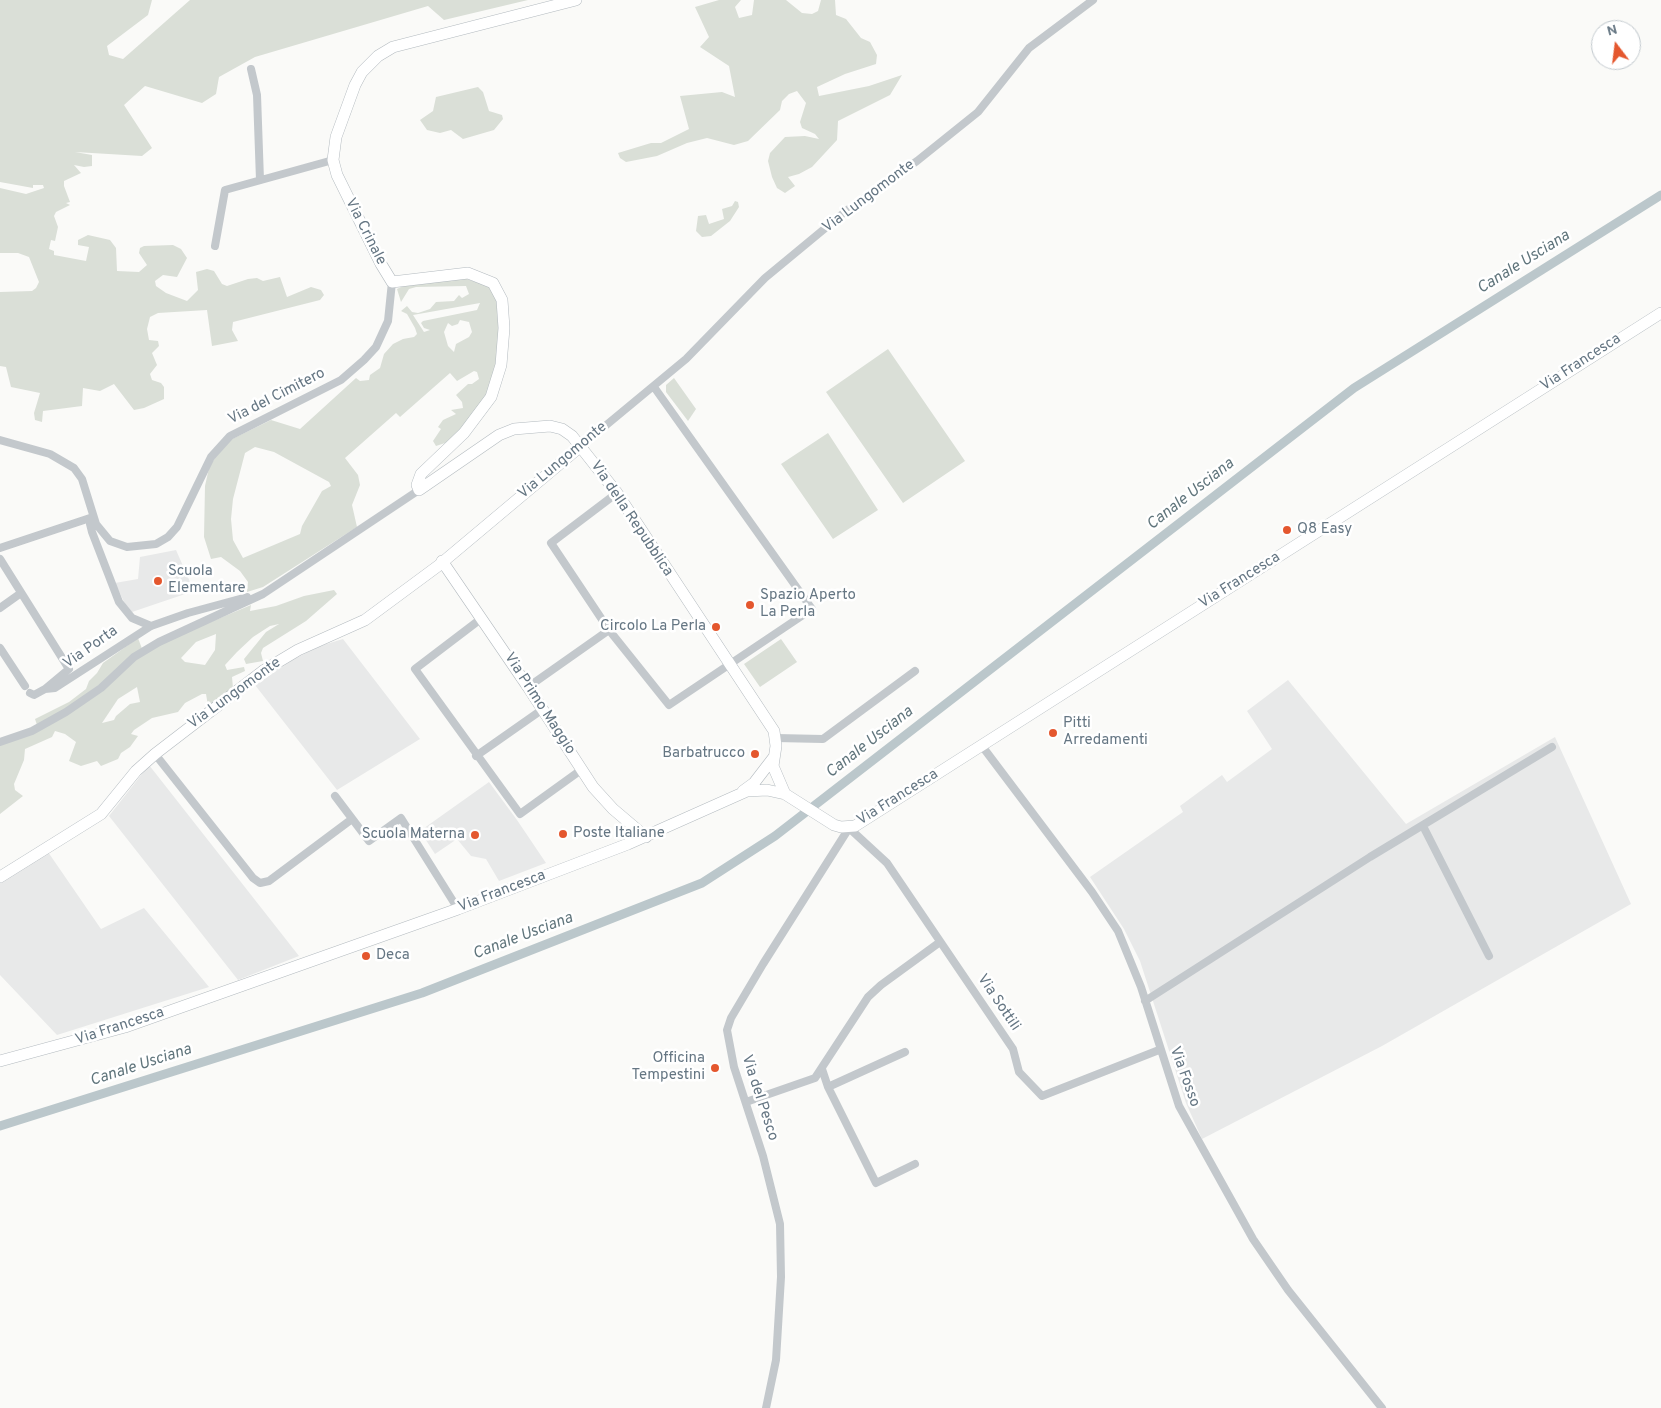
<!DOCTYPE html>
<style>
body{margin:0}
#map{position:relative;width:1661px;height:1408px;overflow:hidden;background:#fafaf8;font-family:Overpass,sans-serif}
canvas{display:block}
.north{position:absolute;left:1591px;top:20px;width:50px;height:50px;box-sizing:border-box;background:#fff;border:1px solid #c1c8cd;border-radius:50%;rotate:345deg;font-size:14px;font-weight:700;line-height:20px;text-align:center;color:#657683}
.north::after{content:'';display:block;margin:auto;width:18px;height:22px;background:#e4572e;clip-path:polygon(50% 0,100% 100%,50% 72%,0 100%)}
</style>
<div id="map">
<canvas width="1661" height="1408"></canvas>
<div class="north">N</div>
</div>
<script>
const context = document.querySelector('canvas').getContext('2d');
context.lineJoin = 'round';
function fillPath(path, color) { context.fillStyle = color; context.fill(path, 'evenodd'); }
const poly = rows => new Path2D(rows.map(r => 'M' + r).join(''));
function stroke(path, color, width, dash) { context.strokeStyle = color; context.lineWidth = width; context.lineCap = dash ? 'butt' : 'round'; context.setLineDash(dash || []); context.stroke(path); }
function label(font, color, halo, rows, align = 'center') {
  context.font = font + ' Overpass,sans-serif'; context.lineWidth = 5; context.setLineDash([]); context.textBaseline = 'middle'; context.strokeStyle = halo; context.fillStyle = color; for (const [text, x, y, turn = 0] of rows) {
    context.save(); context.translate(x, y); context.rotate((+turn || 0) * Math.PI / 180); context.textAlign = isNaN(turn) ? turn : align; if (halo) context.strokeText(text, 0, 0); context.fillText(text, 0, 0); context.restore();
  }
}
fillPath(poly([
 [176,550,194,591,132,612,125,604,115,583,138,579,140,557],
 [343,639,420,739,337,790,255,685,294,659,320,646],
 [1288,680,1406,824,1555,737,1631,904,1382,1046,1202,1139,1186,1103,1140,961,1124,929,1090,877,1183,812,1180,806,1222,775,1227,782,1272,749,1247,711],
 [149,765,299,956,238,980,109,816],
 [489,782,517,820,546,863,499,881,486,859,471,856,457,839,435,854,420,831],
 [48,852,101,929,144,908,209,987,57,1035,0,975,0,882]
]), '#e8e9e9');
fillPath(poly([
 [0,0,152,0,148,15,107,46,109,55,123,59,190,0,528,0,444,20,428,6,255,57,219,77,216,94,202,103,145,86,124,105,152,148,142,156,75,152,92,155,92,166,84,167,74,165,81,173,64,181,64,186,70,202,66,203,70,205,56,212,54,216,58,227,55,241,51,240,49,249,54,251,54,255,86,261,89,247,78,245,78,240,88,235,110,240,116,248,117,271,139,272,147,265,139,253,140,248,144,246,173,245,181,249,187,258,177,277,163,275,155,281,156,286,166,293,187,301,198,290,196,272,207,269,214,271,222,284,227,286,248,279,257,278,263,281,280,277,287,297,311,287,321,290,324,295,320,300,233,322,232,330,238,341,212,346,207,310,158,313,150,317,147,329,149,340,158,341,159,346,152,353,157,365,150,374,152,380,161,383,164,387,164,399,144,408,134,410,114,384,100,391,83,388,82,406,43,411,42,422,35,420,34,413,40,393,11,387,6,367,0,366,0,292,32,291,36,288,39,282,29,257,18,253,0,253,0,188,26,194,44,188,43,185,33,185,33,188,0,182],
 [719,0,741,0,735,7,739,18,752,15,754,0,786,0,802,13,812,14,818,11,821,0,835,0,836,15,846,19,861,38,870,42,877,55,876,64,845,74,817,87,819,96,869,86,902,75,890,95,838,121,837,140,812,167,799,174,788,177,795,186,785,193,777,188,772,177,768,161,770,153,785,137,805,136,819,139,815,134,802,128,800,122,806,103,797,91,789,94,782,101,780,110,748,141,734,145,707,138,687,143,657,156,626,162,620,158,618,153,651,143,661,143,689,129,680,96,722,92,735,97,729,66,700,47,709,37,695,7],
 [478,87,483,92,489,111,502,115,503,119,494,130,463,139,451,130,440,133,427,130,420,120,433,111,436,97],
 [735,201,738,202,739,207,730,221,711,236,702,237,696,231,698,216,706,215,709,224,724,219,722,209,732,206],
 [464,278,491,287,497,300,499,322,497,360,492,385,480,408,448,442,436,446,433,441,441,429,438,427,443,420,456,414,451,410,463,408,462,402,456,395,468,384,472,384,479,379,477,372,474,371,457,381,450,373,400,417,396,413,345,458,358,475,360,485,352,505,357,527,263,587,247,592,248,582,240,571,221,557,211,559,204,537,205,486,209,468,220,449,228,441,271,420,300,429,356,378,360,381,369,380,370,375,380,368,384,354,393,344,403,339,414,337,417,334,415,328,407,314,401,311,407,306,412,312,418,313,430,309,436,302,454,301,459,295,462,298,469,294,466,286,416,287,409,289,401,302,397,289,403,286],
 [480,303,477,310,423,321,421,323,424,328,430,330,424,332,413,315],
 [460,320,469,322,472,332,469,337,456,344,454,352,448,346,444,332,448,323,452,326,458,324],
 [255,447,274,452,329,482,331,486,322,491,302,526,300,534,243,558,233,540,231,519,233,499,245,453],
 [888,349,965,461,903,503,826,392],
 [674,378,696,409,688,421,666,392,666,385],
 [828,433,878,510,833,539,781,464],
 [334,590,337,594,306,621,263,648,261,653,263,661,246,664,244,659,266,632,279,624,270,626,253,637,237,652,225,665,227,670,244,667,245,671,232,677,233,688,208,706,206,694,202,694,185,703,178,712,152,718,134,730,131,734,138,736,130,747,121,753,118,759,101,766,97,761,81,766,69,761,76,742,65,734,55,731,52,737,25,749,24,760,14,784,15,790,23,796,0,814,0,745,39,731,35,719,69,702,86,689,89,681,97,673,103,663,138,638,144,654,175,637,251,605,250,611,276,606,304,596],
 [216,634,215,650,205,665,185,662,181,658,196,642],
 [137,687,140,702,130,704,116,716,114,720,102,723,118,699],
 [781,639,797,662,760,687,744,664]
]), '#dadfd7');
stroke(poly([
 [0,1126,422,993,702,883,775,836,1354,388,1661,195]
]), '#bbc7cb', 9);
const secondary = poly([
 [576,0,393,47,378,56,362,72,355,85,336,137,333,160,337,175,381,264,392,282,468,273,493,283,502,300,504,328,501,365,491,397,464,433,421,474,417,485,419,490,499,435,514,429,550,426,562,429,572,436,617,493,774,731,776,746,773,766,785,794],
 [442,561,528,687,593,787,613,809,646,837],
 [743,791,754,783,774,757],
 [0,877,101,814,136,771,155,754,263,671,298,650,365,620,438,566,581,446],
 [0,1061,125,1027,458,909,628,844,747,791,767,790,785,794,834,825,841,827,855,826,1661,313]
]);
stroke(secondary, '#b3babf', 12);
stroke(poly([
 [251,69,257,95,260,180],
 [215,246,225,190,333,160],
 [0,440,50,454,74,468,82,479,96,524,110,541,127,547,156,544,168,537,177,527,211,457,230,436,341,380,364,360,376,347,388,321,392,282],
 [581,446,686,359,765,278,846,211,917,161,978,112,1029,48,1093,0],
 [617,493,551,543,609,630,669,705,812,609,654,387],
 [93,517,90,524,92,532,119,602,132,618,151,626],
 [0,548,93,517],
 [0,559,69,669,45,689],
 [0,608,21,593],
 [482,618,415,669,520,814,581,770],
 [0,648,25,686],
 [528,687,609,630],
 [30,693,34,695,45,689,55,688,151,626,188,613,247,597],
 [776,738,823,739,915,671],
 [0,742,32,731,66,712,101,688,134,657,159,642,263,594,419,490],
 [982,746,1092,892,1118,931,1141,987,1179,1106,1253,1239,1288,1290,1382,1408],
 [155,754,253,878,260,883,269,881,352,819],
 [476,756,543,709],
 [335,796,369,841,401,818,458,909],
 [1423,826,1489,956],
 [1145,1001,1370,857,1552,747],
 [822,1069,828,1087,876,1183,915,1164],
 [828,1087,905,1052],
 [746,1102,815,1078,868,997,881,985,940,942],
 [766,1408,776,1360,781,1277,780,1224,763,1156,734,1067,727,1030,731,1018,763,964,849,828,887,863,1013,1049,1019,1072,1042,1096,1159,1050]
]), '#c3c8cc', 8);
stroke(secondary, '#fff', 11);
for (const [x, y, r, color] of [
 [1287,530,5,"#e4572e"],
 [158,581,5,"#e4572e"],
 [750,605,5,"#e4572e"],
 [716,627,5,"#e4572e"],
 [1053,733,5,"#e4572e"],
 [755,754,5,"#e4572e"],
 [563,834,5,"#e4572e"],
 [475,835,5,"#e4572e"],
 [366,956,5,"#e4572e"],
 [715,1068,5,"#e4572e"]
]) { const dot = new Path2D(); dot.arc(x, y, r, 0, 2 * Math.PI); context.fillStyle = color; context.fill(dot); stroke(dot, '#fff', 2); }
label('15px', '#657683', '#fff', [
 ["Via Lungomonte",869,197,-37],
 ["Via Crinale",365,232,63],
 ["Via Francesca",1581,363,-33],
 ["Via del Cimitero",277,397,-27],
 ["Via Lungomonte",563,461,-40],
 ["Via della Repubblica",631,519,56],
 ["Via Francesca",1240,581,-32],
 ["Via Porta",91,648,-35],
 ["Via Lungomonte",235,694,-36],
 ["Via Primo Maggio",539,704,57],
 ["Via Francesca",898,798,-32],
 ["Via Francesca",502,892,-21],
 ["Via Sottili",998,1003,56],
 ["Via Francesca",120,1027,-18],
 ["Via Fosso",1184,1077,70],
 ["Via del Pesco",759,1098,72]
]);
label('15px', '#657683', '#fff', [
 ["Q8 Easy",1297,530],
 ["Scuola",168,572],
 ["Elementare",168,589],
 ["Spazio Aperto",760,596],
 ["La Perla",760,613],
 ["Circolo La Perla",706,627,"right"],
 ["Pitti",1063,724],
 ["Arredamenti",1063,741],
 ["Barbatrucco",745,754,"right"],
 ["Poste Italiane",573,834],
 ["Scuola Materna",465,835,"right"],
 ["Deca",376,956],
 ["Officina",705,1059,"right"],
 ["Tempestini",705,1076,"right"]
], 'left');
label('italic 16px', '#60757c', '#fff', [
 ["Canale Usciana",1524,263,-32],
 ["Canale Usciana",1191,495,-38],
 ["Canale Usciana",870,743,-38],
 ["Canale Usciana",523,937,-21],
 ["Canale Usciana",141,1066,-18]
]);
</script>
